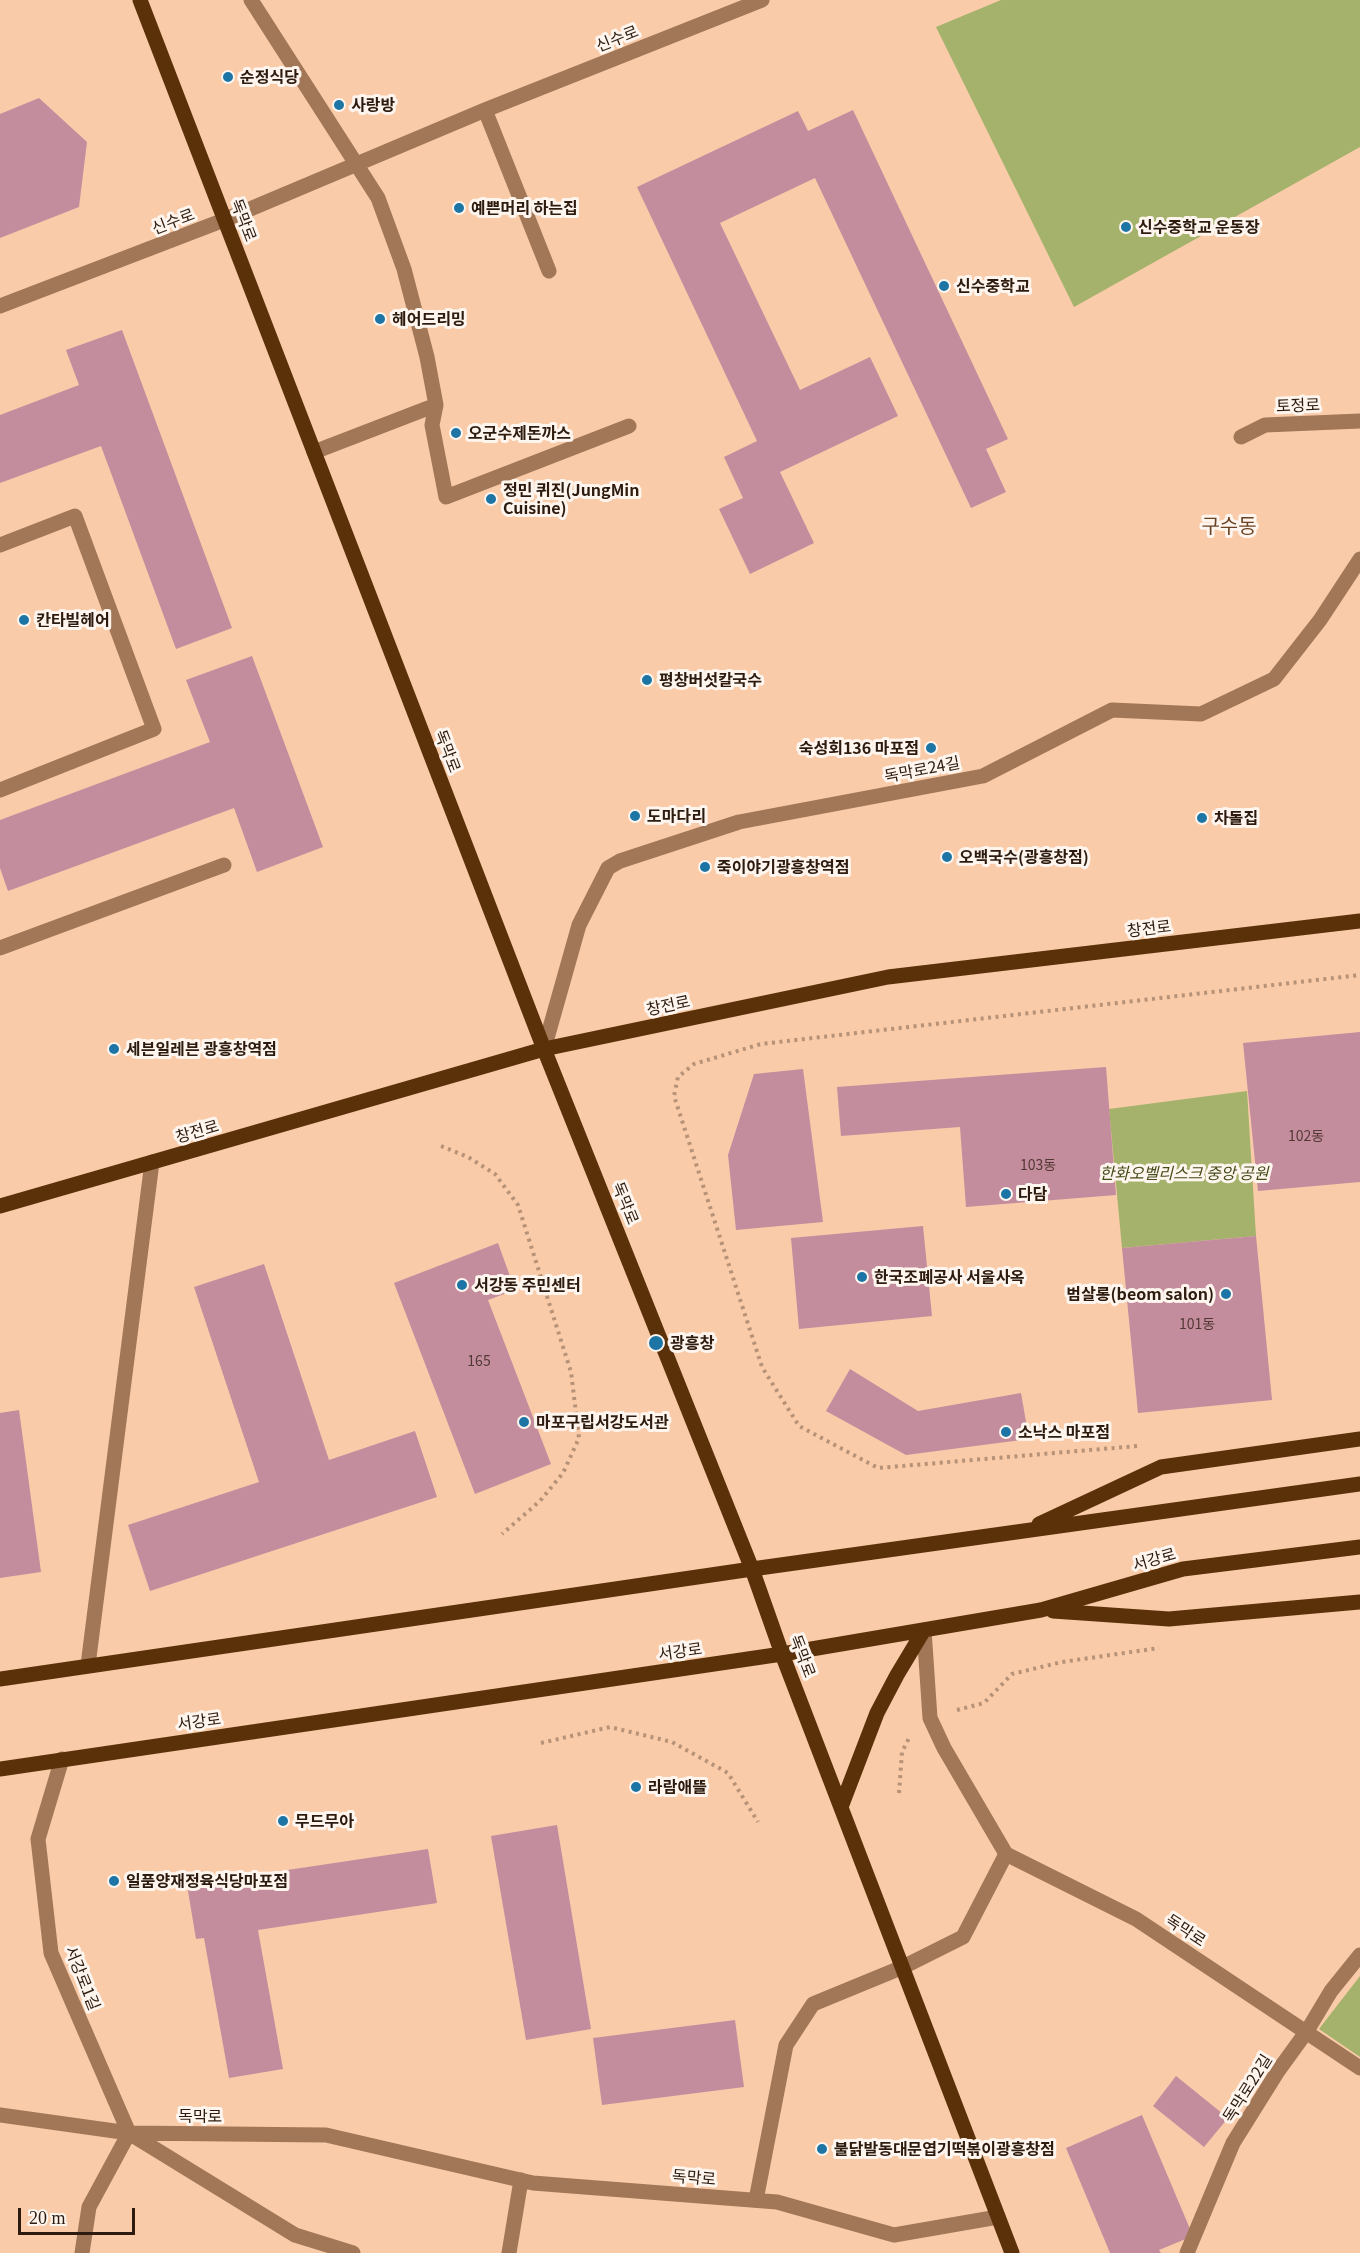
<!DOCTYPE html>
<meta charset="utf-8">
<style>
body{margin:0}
#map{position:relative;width:1360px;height:2253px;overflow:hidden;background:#f9cba9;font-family:Georgia,serif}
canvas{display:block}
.scale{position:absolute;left:18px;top:2208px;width:117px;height:27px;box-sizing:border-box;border:3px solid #2c1b0e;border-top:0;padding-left:8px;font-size:18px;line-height:21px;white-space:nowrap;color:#2c1b0e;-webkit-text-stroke:4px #fef5ee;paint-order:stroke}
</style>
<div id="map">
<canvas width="1360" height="2253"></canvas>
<div class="scale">20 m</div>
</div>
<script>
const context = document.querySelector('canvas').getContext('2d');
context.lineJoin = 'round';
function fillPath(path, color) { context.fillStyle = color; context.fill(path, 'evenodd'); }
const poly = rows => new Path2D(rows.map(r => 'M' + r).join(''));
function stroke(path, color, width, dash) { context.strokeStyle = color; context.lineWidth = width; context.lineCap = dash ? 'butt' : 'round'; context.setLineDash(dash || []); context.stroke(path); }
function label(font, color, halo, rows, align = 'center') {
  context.font = font + ' Georgia,"Noto Sans KR",serif'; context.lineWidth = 6; context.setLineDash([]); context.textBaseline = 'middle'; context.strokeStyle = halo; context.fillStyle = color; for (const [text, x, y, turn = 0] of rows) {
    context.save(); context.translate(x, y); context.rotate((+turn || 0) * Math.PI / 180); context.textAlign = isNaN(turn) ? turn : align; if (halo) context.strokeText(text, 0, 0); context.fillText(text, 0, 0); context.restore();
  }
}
fillPath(poly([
 [1001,0,1360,0,1360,147,1074,307,936,27],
 [1247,1091,1256,1236,1122,1248,1109,1109],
 [1360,1976,1360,2057,1319,2029]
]), '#a4b26b');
fillPath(poly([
 [39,98,87,142,79,207,0,238,0,114],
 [853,110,1008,439,986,449,1006,492,971,508,815,178,720,223,800,390,870,357,898,416,780,472,814,543,750,574,719,509,743,498,724,457,757,441,637,187,798,111,808,131],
 [122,330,232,628,176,649,101,446,0,483,0,415,79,385,66,350],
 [252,656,323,847,257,872,234,808,8,891,0,868,0,820,210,742,186,680],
 [1360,1032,1360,1182,1258,1191,1243,1043],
 [1106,1067,1116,1195,966,1207,960,1127,841,1136,837,1087],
 [803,1069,823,1222,736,1230,728,1155,754,1074],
 [923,1226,932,1316,799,1329,791,1238],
 [1256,1236,1272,1400,1138,1413,1122,1248],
 [498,1243,515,1290,488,1300,551,1464,475,1494,394,1283],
 [264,1264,329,1460,415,1431,437,1497,150,1591,128,1525,259,1482,194,1287],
 [850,1369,918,1411,1021,1393,1029,1439,906,1455,826,1411],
 [19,1410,41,1572,0,1578,0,1413],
 [557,1825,591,2029,526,2040,491,1836],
 [428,1849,437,1903,258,1930,283,2069,229,2078,204,1938,196,1939,187,1885],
 [735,2020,744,2087,602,2105,593,2038],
 [1176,2076,1228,2118,1204,2147,1153,2106],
 [1142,2115,1193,2236,1159,2250,1161,2253,1110,2253,1066,2148]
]), '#c38d9e');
stroke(poly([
 [441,1146,468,1157,495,1174,518,1205,571,1372,579,1438,563,1473,540,1501,502,1534],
 [1137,1446,878,1468,799,1426,762,1367,674,1096,678,1077,694,1064,761,1044,1360,975],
 [957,1710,984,1703,1012,1674,1062,1662,1159,1648],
 [541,1743,610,1727,672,1742,728,1773,758,1822],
 [899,1793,902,1752,909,1738]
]), '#b79277', 4, [3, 4.5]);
stroke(poly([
 [251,0,378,198,404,269,427,357,436,405,314,452],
 [485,110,549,271],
 [0,306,224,220,485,110,762,0],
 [436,405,432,425,446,497,629,426],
 [1241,437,1265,425,1360,421],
 [0,545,75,516,154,729,0,790],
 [0,948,224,865],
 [544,1049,579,925,608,868,620,861,739,822,983,776,1112,710,1201,714,1274,679,1320,620,1360,559],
 [88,1665,152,1162],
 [62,1759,38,1839,51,1953,129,2133,89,2207,82,2253],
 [1006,1854,1136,1919,1360,2068],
 [0,2115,129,2133,326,2135,533,2183,777,2202,894,2235,998,2217],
 [129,2133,295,2235,353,2253],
 [756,2200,786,2045,813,2004,903,1967,963,1937,1006,1854,944,1748,930,1718,924,1630],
 [509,2253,521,2180],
 [1187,2253,1233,2143,1278,2071,1307,2031,1331,1991,1360,1955]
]), '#a17757', 15);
stroke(poly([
 [140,0,544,1049,752,1569,782,1654,1012,2253],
 [0,1206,544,1049,888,977,1360,921],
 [1039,1524,1161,1467,1360,1439],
 [1053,1611,1169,1619,1360,1602],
 [0,1679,752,1569,1360,1484],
 [0,1769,782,1654,1041,1610,1183,1569,1360,1547],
 [841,1807,877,1713,897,1675,924,1630]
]), '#5b3109', 15);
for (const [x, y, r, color] of [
 [228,77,6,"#1c75a4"],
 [339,105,6,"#1c75a4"],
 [459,208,6,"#1c75a4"],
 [1126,227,6,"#1c75a4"],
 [944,286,6,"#1c75a4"],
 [380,319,6,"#1c75a4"],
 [456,433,6,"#1c75a4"],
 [491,499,6,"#1c75a4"],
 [24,620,6,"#1c75a4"],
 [647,680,6,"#1c75a4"],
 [931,748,6,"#1c75a4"],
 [635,816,6,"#1c75a4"],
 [1202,818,6,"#1c75a4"],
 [947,857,6,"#1c75a4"],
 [705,867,6,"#1c75a4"],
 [114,1049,6,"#1c75a4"],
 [1006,1194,6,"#1c75a4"],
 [862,1277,6,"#1c75a4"],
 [462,1285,6,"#1c75a4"],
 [1226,1294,6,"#1c75a4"],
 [656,1343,8,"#1c75a4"],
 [524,1422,6,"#1c75a4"],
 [1006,1432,6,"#1c75a4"],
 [636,1787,6,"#1c75a4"],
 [283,1821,6,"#1c75a4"],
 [114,1881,6,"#1c75a4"],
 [822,2149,6,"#1c75a4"]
]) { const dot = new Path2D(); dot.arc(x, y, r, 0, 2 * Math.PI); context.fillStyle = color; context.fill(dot); stroke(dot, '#fef5ee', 2); }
label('14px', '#523832', null, [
 ["102동",1306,1136],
 ["103동",1038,1165],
 ["101동",1197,1324],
 ["165",479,1361]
]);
label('16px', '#2c1b0e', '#fef5ee', [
 ["신수로",617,38,-22],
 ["독막로",244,220,69],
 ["신수로",173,221,-21],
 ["토정로",1298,405,-2],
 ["독막로",448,751,69],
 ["독막로24길",922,769,-11],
 ["창전로",1149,928,-7],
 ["창전로",668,1005,-12],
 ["창전로",197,1131,-16],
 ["독막로",626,1203,68],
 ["서강로",1154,1559,-16],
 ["서강로",680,1651,-8],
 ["독막로",803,1656,69],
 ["서강로",199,1721,-8],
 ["독막로",1186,1930,33],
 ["서강로1길",83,1978,68],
 ["독막로22길",1247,2088,-58],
 ["독막로",200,2116],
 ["독막로",694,2177,5]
]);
label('bold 16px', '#2c1b0e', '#fef5ee', [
 ["순정식당",240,77],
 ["사랑방",351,105],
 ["예쁜머리 하는집",471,208],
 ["신수중학교 운동장",1138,227],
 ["신수중학교",956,286],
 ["헤어드리밍",392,319],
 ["오군수제돈까스",468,433],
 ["정민 퀴진(JungMin",503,490],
 ["Cuisine)",503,508],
 ["칸타빌헤어",36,620],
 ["평창버섯칼국수",659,680],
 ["숙성회136 마포점",919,748,"right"],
 ["도마다리",647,816],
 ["차돌집",1214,818],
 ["오백국수(광흥창점)",959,857],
 ["죽이야기광흥창역점",717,867],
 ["세븐일레븐 광흥창역점",126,1049],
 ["다담",1018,1194],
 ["한국조폐공사 서울사옥",874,1277],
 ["서강동 주민센터",474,1285],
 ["범살롱(beom salon)",1214,1294,"right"],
 ["광흥창",670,1343],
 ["마포구립서강도서관",536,1422],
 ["소낙스 마포점",1018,1432],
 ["라람애뜰",648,1787],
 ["무드무아",295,1821],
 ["일품양재정육식당마포점",126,1881],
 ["불닭발동대문엽기떡볶이광흥창점",834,2149]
], 'left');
label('italic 16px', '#444c19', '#fef5ee', [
 ["한화오벨리스크 중앙 공원",1184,1173]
]);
label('20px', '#694324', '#fef5ee', [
 ["구수동",1229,525]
]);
</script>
